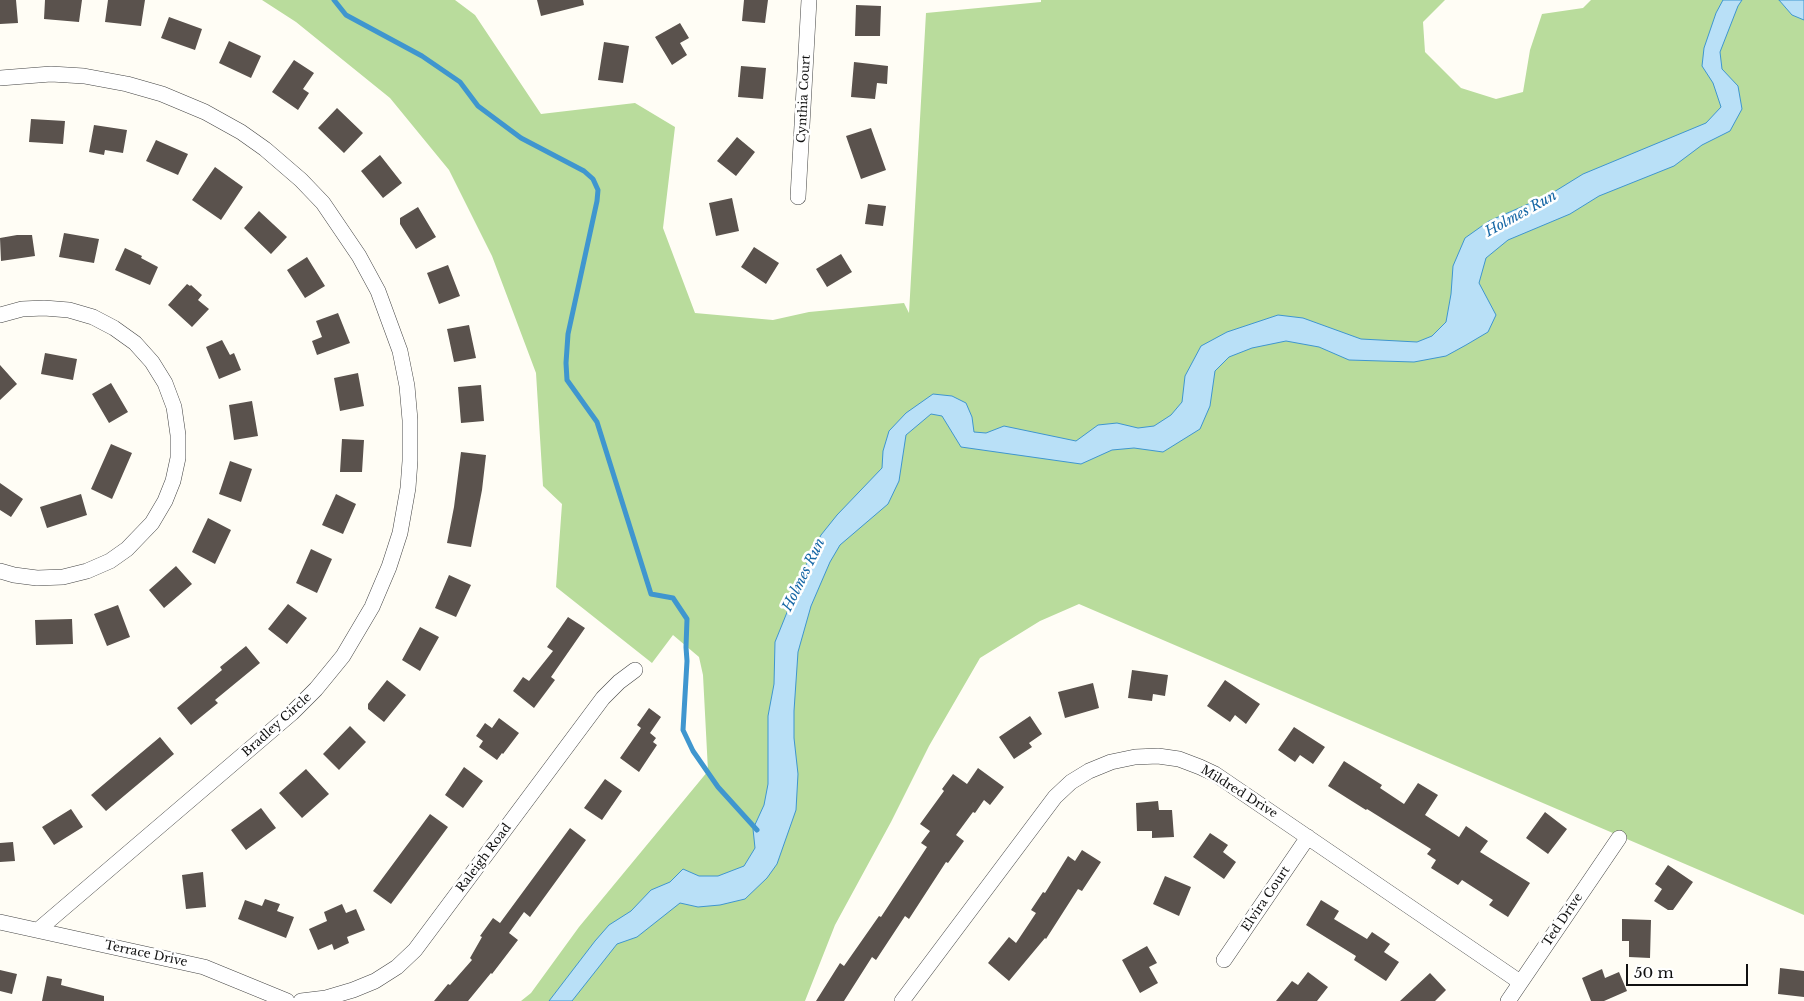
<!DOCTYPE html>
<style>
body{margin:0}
#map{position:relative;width:1804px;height:1001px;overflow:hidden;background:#fffdf5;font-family:"Libre Baskerville",serif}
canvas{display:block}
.scale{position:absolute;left:1626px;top:964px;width:122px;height:22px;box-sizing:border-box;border:2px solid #111;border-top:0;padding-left:6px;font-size:15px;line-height:18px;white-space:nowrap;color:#111;-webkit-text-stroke:4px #fff;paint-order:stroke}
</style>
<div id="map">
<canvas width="1804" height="1001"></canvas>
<div class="scale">50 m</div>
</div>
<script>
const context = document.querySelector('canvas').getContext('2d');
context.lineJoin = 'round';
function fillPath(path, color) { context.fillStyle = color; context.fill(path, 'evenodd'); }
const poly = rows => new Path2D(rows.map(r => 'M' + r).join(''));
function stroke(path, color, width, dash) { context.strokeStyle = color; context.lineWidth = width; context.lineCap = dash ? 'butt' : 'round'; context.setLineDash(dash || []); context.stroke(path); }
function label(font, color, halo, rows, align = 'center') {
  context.font = font + ' "Libre Baskerville",serif'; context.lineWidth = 5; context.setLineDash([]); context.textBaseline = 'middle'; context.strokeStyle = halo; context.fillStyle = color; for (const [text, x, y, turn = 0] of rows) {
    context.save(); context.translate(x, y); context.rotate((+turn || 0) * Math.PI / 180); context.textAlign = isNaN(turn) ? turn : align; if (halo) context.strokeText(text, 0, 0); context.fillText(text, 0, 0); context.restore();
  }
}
fillPath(poly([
 [262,0,455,0,475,15,541,114,635,103,675,127,663,228,695,313,773,320,809,312,904,303,909,313,926,13,1041,2,1041,0,1445,0,1423,22,1425,52,1461,88,1496,99,1523,92,1530,50,1542,14,1583,8,1591,0,1804,0,1804,915,1079,604,1040,621,980,658,929,746,891,822,835,925,805,1001,521,1001,531,993,579,927,708,771,703,675,699,657,673,635,652,663,556,587,562,504,543,486,536,373,492,256,449,170,390,98,296,22]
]), '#b9dc9c');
const water = poly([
 [1723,0,1742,0,1738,6,1720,52,1722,69,1738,86,1742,109,1730,131,1702,145,1674,166,1599,196,1570,214,1508,240,1486,258,1479,283,1496,315,1488,332,1466,345,1446,356,1414,362,1349,360,1319,347,1286,341,1252,348,1229,357,1215,371,1210,406,1200,429,1163,452,1134,448,1112,450,1081,464,961,447,942,416,931,414,906,435,899,481,888,504,840,545,830,562,811,606,798,652,794,711,794,738,798,774,796,810,777,864,767,878,745,899,720,905,698,907,680,903,637,937,617,944,572,1001,549,1001,595,941,609,925,631,911,651,890,670,882,683,869,699,876,718,876,744,866,755,848,753,829,764,805,768,784,768,716,774,684,775,642,807,563,821,535,837,515,882,468,883,451,889,431,906,413,933,394,952,396,966,403,972,417,974,432,986,433,1004,426,1076,441,1098,425,1117,423,1138,428,1154,426,1171,415,1182,402,1185,376,1201,346,1227,332,1278,315,1303,318,1361,339,1417,342,1432,336,1446,322,1451,294,1453,266,1465,238,1489,221,1549,195,1583,174,1706,123,1721,107,1713,83,1702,66,1704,48,1716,13,1723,0],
 [1779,0,1804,0,1804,20,1792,15,1779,0]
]);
fillPath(water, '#b9e0f7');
stroke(water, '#3f96cf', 1);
stroke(poly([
 [334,0,346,15,422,56,460,82,478,106,521,138,584,171,593,179,598,190,597,201,568,334,566,363,567,380,597,422,651,594,673,598,687,619,686,647,687,661,683,730,693,751,718,787,757,830]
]), '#3f96cf', 5);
fillPath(poly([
 [0,0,16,0,18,23,0,24],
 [45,0,82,0,79,22,44,19],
 [108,0,145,0,141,26,105,22],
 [537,0,583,0,584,5,541,16],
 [744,0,768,0,765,23,742,21],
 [856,5,881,6,880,36,855,36],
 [169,17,202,29,195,50,161,38],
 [680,23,689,38,680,43,687,55,672,65,655,37],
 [229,41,261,56,251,78,219,63],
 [604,42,629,46,623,83,598,80],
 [294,60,314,73,303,89,309,93,298,110,272,92],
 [854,62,888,66,887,84,877,83,875,99,851,97],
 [741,66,766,68,763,99,738,97],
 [337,108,363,133,344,153,318,128],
 [31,119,65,121,63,144,29,142],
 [94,125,127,130,123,153,105,150,104,155,89,152],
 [871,128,886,170,861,179,846,136],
 [737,137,755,152,736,176,717,161],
 [156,140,188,154,178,175,146,161],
 [380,155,402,183,383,198,361,171],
 [215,167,243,187,221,220,192,200],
 [732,198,739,231,716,236,709,203],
 [868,204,886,206,883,226,865,224],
 [418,207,436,237,416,249,400,224,400,218],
 [259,211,287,237,271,254,244,228],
 [64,233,99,239,94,263,59,257],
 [17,235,32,235,35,256,1,261,0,238],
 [754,247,779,263,766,284,741,267],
 [125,248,142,256,141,258,158,267,150,285,115,270],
 [841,254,852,272,827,287,816,269],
 [307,257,325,286,305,298,287,270],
 [448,265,460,296,439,304,427,273],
 [187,284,190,286,191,285,202,295,198,300,209,309,192,327,168,305],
 [338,313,350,343,317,355,312,341,322,337,316,321],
 [469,325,476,358,454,362,447,329],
 [222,340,230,355,234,353,241,370,219,379,206,347],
 [45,353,77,359,73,380,41,374],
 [0,365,17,384,0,400],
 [358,373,364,406,340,411,334,378],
 [111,383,128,412,109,423,92,394],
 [481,385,484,421,461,423,458,387],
 [252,401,258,436,234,440,229,405],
 [342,439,364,440,362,472,340,472],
 [111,444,132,453,112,499,91,489],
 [461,452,486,455,482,490,471,547,447,543,454,507],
 [230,461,252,469,241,502,219,494],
 [0,483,23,499,11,517,0,510],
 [81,494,87,515,47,528,40,507],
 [336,494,356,504,343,534,322,525],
 [208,518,231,530,215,564,192,552],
 [311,549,332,559,317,593,296,583],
 [176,566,192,584,164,608,149,590],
 [449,575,471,585,456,617,435,608],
 [288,604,307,618,287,644,268,629],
 [118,605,130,637,107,646,94,614],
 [568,617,585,628,551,677,555,680,534,708,513,691,523,677,529,681,553,651,547,647],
 [72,619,73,644,36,645,35,620],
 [420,627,439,637,420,671,402,660],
 [246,646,260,663,215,700,218,703,191,725,177,708,222,670,220,667],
 [1132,670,1168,675,1165,696,1153,694,1152,701,1128,698],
 [387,680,406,695,384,722,368,709,368,704],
 [1225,680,1260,704,1246,724,1235,715,1230,722,1207,706],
 [1093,683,1099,708,1065,718,1058,692],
 [649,708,661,717,650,733,656,738,653,742,657,745,639,772,620,758,641,728,637,725],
 [1030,716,1042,734,1029,743,1032,747,1014,759,999,737],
 [499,718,519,733,503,754,502,753,497,760,479,747,483,741,476,736,485,723,492,728],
 [350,726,366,742,339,770,323,754],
 [1294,727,1325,747,1313,764,1300,755,1295,762,1278,750],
 [160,737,174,754,106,811,91,795],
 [1344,761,1382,785,1380,788,1404,804,1418,783,1438,795,1425,815,1459,837,1466,826,1488,841,1480,852,1530,883,1508,917,1489,905,1493,900,1462,880,1458,885,1431,868,1436,860,1427,854,1431,849,1367,809,1366,810,1328,786],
 [464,767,483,781,463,808,445,795],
 [978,768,1004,787,990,805,984,800,975,813,973,812,956,835,964,841,948,863,946,862,909,919,905,916,876,960,872,957,844,1001,816,1001,840,963,844,966,879,916,881,917,927,847,921,843,930,831,920,824,944,791,942,789,953,774,967,784],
 [306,769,329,794,302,818,279,793],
 [605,779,622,791,602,820,584,808],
 [1158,801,1159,810,1172,810,1174,837,1152,838,1152,831,1137,831,1136,803],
 [261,808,276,828,246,850,231,830],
 [71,809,83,827,54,845,42,827],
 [1545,812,1567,829,1548,854,1526,838],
 [430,814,448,827,391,904,373,891],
 [570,828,586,840,530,917,524,912,509,933,518,940,492,974,491,973,468,1001,434,1001,448,984,450,985,472,960,470,958,482,937,480,936,493,918,500,923],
 [1210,833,1228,845,1223,852,1236,862,1224,879,1193,857],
 [13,842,15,861,0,862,0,843],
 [1082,850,1101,862,1082,891,1078,889,1046,939,1045,938,1009,981,988,963,1009,937,1016,943,1036,913,1031,910,1043,892,1045,893,1068,856,1075,861],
 [1668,865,1693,882,1673,910,1668,910,1654,901,1662,889,1655,884],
 [203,872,206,907,186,909,182,875],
 [1165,876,1191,887,1179,916,1153,904],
 [265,899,280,904,277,911,294,917,286,938,238,919,245,900,262,906],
 [1321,900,1339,911,1334,919,1367,939,1372,932,1390,944,1384,952,1399,962,1386,981,1354,960,1356,956,1306,925],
 [342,904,346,913,356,909,365,930,347,937,349,943,334,950,332,944,318,950,309,929,327,921,324,912],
 [1622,919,1651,920,1650,958,1629,957,1629,941,1622,941],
 [1147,946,1157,963,1149,967,1158,983,1140,993,1122,960],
 [1780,968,1804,971,1804,997,1778,994],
 [1602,969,1605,978,1619,972,1627,991,1604,1001,1591,1001,1582,978],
 [0,970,17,974,12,994,0,991],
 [1308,972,1328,987,1317,1001,1276,1001,1292,981,1298,985],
 [1430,973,1446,990,1435,1001,1400,1001],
 [47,976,62,979,61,985,104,996,104,1001,42,1001]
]), '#5a524d');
const street = poly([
 [0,78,51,74,84,76,127,84,162,94,205,112,241,132,265,149,301,180,323,203,359,256,378,291,400,351,407,386,410,420,410,461,408,488,400,533,389,567,372,607,343,656,316,689,292,713,38,930],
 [798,197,809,0],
 [0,315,22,309,44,308,69,310,93,317,114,328,135,343,152,362,165,383,174,407,178,435,178,458,173,481,165,501,152,523,127,549,110,561,87,571,63,577,37,578,14,575,0,571],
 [0,922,204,967,287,1001],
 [1224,960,1308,837],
 [301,1001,326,998,353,990,375,981,397,967,415,950,603,698,619,682,635,670],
 [902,1001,1055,797,1071,782,1089,771,1111,762,1135,757,1158,756,1179,759,1200,767,1215,774,1520,982],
 [1508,1001,1619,838]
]);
stroke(street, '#444', 16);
stroke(street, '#fff', 15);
label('12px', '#111', '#fff', [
 ["Cynthia Court",804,99,-87],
 ["Bradley Circle",277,725,-42],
 ["Mildred Drive",1239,792,32],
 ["Raleigh Road",484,858,-53],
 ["Elvira Court",1266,899,-56],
 ["Ted Drive",1563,920,-56],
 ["Terrace Drive",146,954,12]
]);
label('italic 14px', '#1768a6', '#fff', [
 ["Holmes Run",1521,214,-29],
 ["Holmes Run",804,575,-64]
]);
</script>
